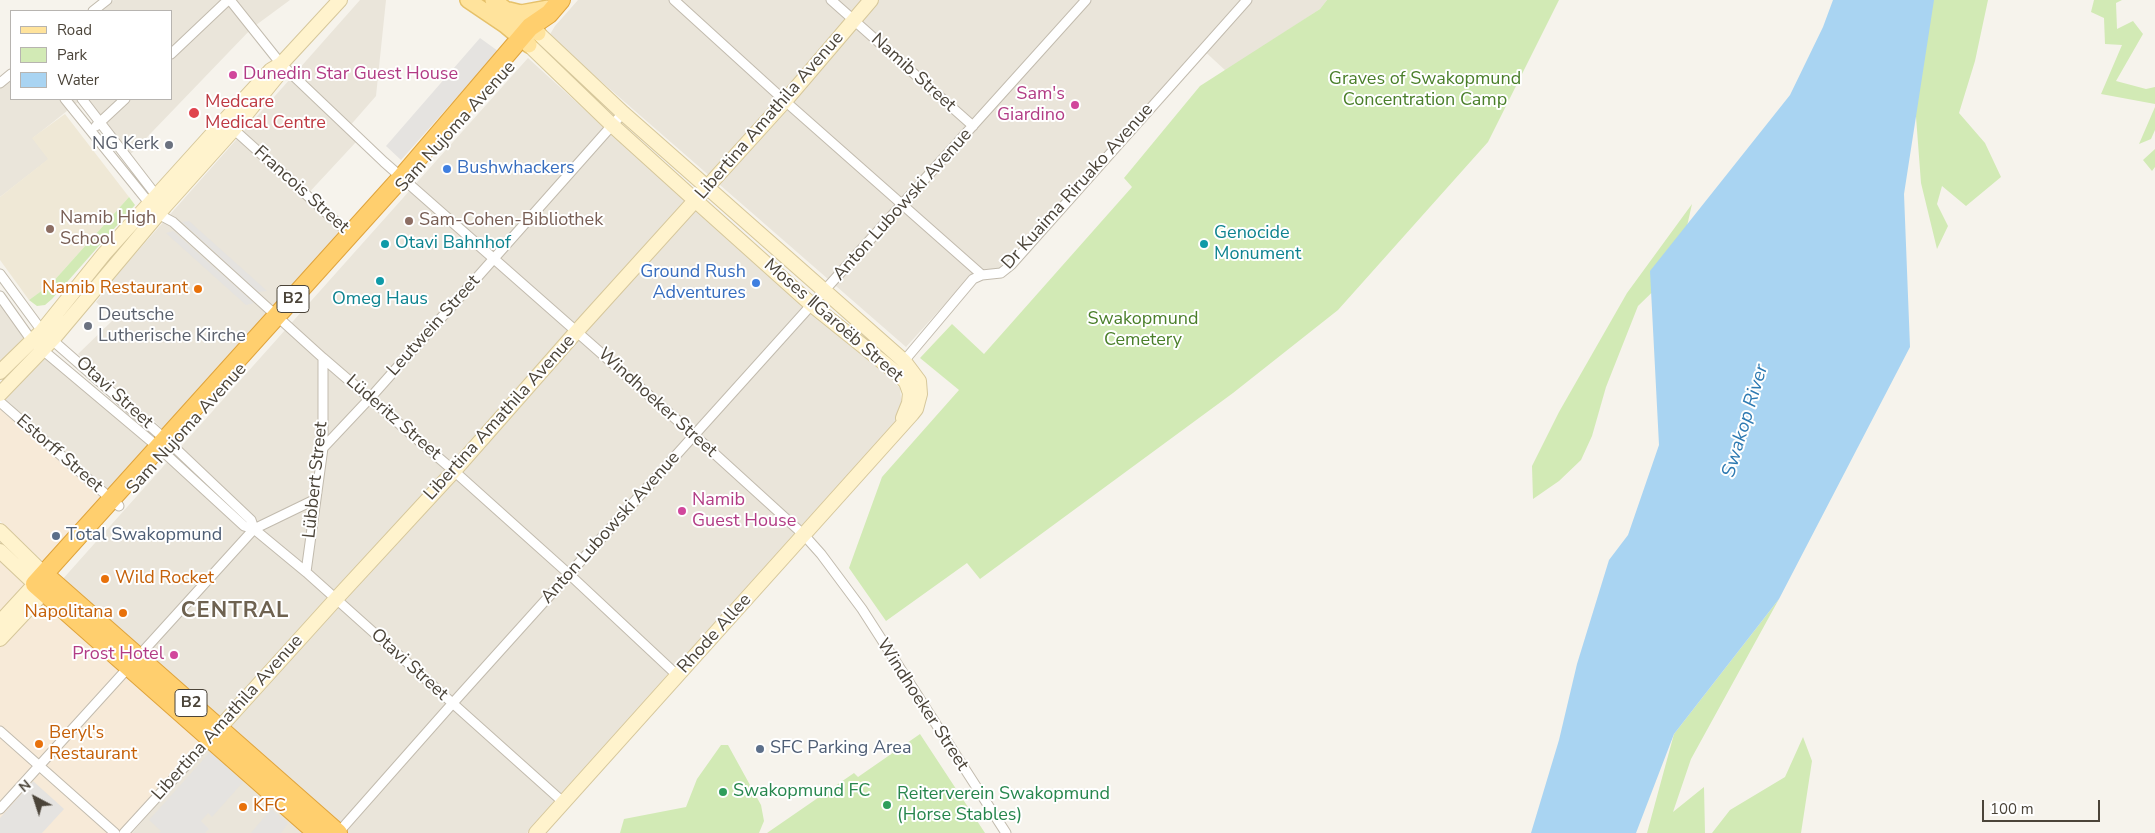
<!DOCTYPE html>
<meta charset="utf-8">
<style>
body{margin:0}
#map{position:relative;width:2155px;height:833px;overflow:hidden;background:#f6f3ec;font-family:"Nunito Sans",sans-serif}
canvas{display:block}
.legend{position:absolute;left:10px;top:10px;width:162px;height:90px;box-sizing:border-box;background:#fff;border:1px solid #b7b4b0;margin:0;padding:6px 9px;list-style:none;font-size:15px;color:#4b4439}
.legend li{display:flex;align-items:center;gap:10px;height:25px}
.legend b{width:25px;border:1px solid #b7b4b0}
.north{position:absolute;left:10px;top:773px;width:50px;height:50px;-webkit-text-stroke:4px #fff;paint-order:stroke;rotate:320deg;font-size:14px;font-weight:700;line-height:20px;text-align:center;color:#4b4439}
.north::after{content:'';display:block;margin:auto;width:18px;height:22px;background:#4b4439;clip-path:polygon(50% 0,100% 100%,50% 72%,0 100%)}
.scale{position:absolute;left:1982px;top:800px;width:118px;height:22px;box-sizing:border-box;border:2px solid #4b4439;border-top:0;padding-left:6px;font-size:15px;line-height:18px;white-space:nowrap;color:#4b4439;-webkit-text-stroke:4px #fff;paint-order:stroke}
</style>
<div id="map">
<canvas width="2155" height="833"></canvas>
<ul class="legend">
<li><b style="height:6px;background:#ffe39c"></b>Road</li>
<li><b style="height:14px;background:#d2eab5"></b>Park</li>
<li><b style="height:14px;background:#a9d4f2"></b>Water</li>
</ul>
<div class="north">N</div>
<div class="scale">100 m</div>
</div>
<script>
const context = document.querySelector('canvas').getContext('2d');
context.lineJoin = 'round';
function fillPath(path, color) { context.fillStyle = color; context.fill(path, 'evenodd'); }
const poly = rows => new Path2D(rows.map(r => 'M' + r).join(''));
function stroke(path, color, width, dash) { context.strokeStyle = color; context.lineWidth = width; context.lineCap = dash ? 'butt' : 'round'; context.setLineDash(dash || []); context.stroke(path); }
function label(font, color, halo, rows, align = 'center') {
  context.font = font + ' "Nunito Sans",sans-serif'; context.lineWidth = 4; context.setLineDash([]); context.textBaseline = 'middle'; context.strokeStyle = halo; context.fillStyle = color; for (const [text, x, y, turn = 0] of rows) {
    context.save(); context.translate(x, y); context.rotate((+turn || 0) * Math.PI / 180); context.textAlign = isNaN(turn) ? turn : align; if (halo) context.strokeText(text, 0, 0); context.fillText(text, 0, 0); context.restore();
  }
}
fillPath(poly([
 [114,0,290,0,252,28,127,158,82,99,33,138,49,159,0,197,0,88,11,79,11,99,171,99,171,11,99,11],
 [360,0,386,0,376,96,348,128,356,142,304,198,344,234,165,431,78,354,114,319,96,302,105,291,104,289],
 [578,0,1327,0,1320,9,1226,71,1200,47,1000,268,973,273,906,347,549,36,555,26],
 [528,58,697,212,886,375,900,388,902,408,893,427,527,833,348,833,61,581],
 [0,302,27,341,0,364],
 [43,355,152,448,110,494,4,398],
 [210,744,311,833,132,833]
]), '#eae5da');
fillPath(poly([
 [0,408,103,500,45,563,0,521],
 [0,557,29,583,0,615],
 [44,597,205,739,120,833,0,833,0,644]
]), '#f7ead8');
fillPath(poly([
 [65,114,129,197,51,284,29,300,0,260,0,197,48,159,32,138]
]), '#efe8d6');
fillPath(poly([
 [1327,0,1559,0,1488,142,1338,310,1233,393,980,579,967,563,886,621,849,568,882,477,959,390,920,358,952,324,984,354,1132,187,1124,178,1200,86,1320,9],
 [1933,0,1988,0,1975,61,1959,113,1985,143,2001,177,1966,206,1942,186,1937,204,1948,226,1937,249,1921,183,1913,77],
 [2094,0,2122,0,2116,3,2117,29,2133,21,2143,34,2116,81,2146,89,2155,87,2155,104,2101,94,2122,45,2105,44,2104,18,2091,12],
 [2155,107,2155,130,2151,139,2139,144],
 [2155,149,2155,167,2152,171,2143,160],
 [129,197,135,205,52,299,45,305,37,306,29,300,51,284],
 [1692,204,1683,244,1671,274,1638,306,1606,387,1592,436,1581,460,1559,481,1533,499,1532,466,1559,412,1627,293],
 [1779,599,1691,759,1673,812,1704,787,1705,833,1647,833,1674,734],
 [920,734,985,833,767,833,854,773,858,777],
 [1803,737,1812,761,1801,833,1712,833,1730,810,1785,777],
 [721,745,728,745,761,805,764,821,759,833,620,833,624,819,686,807,697,779]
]), '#d2eab5');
fillPath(poly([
 [480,38,498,51,401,160,386,146],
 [189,221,267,291,258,292,182,222],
 [173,231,254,303,246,305,166,233],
 [210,752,243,782,212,817,208,813,201,821,209,829,205,833,159,833,161,831,149,820],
 [33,781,64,809,42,833,0,833,0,818],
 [271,809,288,823,281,833,251,833]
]), '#e5e3e0');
fillPath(poly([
 [1833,0,1934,0,1904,194,1910,347,1779,599,1674,734,1636,833,1531,833,1559,740,1577,664,1609,560,1628,535,1659,445,1650,271,1790,95,1823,27]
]), '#a9d4f2');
const street = poly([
 [230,0,281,64,384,162,694,435,804,535,821,554,862,609,1006,833],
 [674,0,785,101,982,275],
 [831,0,973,126],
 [93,11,107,0],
 [171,54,228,0],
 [0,83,11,74],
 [65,99,158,214,173,222,323,358,454,471,570,575,678,676],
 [82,99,159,199],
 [96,126,125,99],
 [230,126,352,236],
 [0,274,42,331,173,446,251,520,254,529],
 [0,296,32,341,158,447,244,526,254,529,306,572,563,802],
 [904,361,973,279,982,275,1001,273,1011,265,1247,0],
 [0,402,119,506],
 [323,448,371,397,623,113],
 [306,572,323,448,323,358],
 [0,731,115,833],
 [0,809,254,529,316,499],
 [124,833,211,738],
 [338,833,452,704,1086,0]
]);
const secondary = poly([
 [529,45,612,125,696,201,812,305,899,375,906,382,910,393,909,403,903,418],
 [0,372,42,331,104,254,224,121,271,70,281,64,340,0],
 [0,394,53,339,165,206,234,129,278,75,280,67],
 [0,531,44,574],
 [0,551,35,584,0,622],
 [0,639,44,592],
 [213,735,335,600,454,471,577,331,785,101,871,0],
 [536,833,912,414,916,409,920,394,919,381,904,361,623,113,538,33]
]);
const primary = poly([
 [468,0,505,25,529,45],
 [493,0,538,33],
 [509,10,521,13,554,7]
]);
const highway = poly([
 [44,574,338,833],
 [317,833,35,584,401,178,530,27,549,14,561,0]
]);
stroke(street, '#c2bbae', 11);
stroke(secondary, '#d6c79b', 16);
stroke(primary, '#e6c16a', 18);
stroke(highway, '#e0a43c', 20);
stroke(street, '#fff', 9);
stroke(secondary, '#fff3cd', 14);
stroke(primary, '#ffe39c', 15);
stroke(highway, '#ffcf6e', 18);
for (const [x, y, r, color] of [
 [233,75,5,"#d1479c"],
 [1075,105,5,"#d1479c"],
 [194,113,6,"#e0444e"],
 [169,145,5,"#6b7280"],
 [447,169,5,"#3f7fe0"],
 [409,221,5,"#8d6e63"],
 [50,229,5,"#8d6e63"],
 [385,244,5,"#0f9aa8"],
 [1204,244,5,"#0f9aa8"],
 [380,281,5,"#0f9aa8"],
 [756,283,5,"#3f7fe0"],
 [198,289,5,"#e8710a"],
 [88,326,5,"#6b7280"],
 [682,511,5,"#d1479c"],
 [56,536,5,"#5c6f8a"],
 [105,579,5,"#e8710a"],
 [123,613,5,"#e8710a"],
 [174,655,5,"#d1479c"],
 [39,744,5,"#e8710a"],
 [760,749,5,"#5c6f8a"],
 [723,792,5,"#2e9e5b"],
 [887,805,5,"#2e9e5b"],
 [243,807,5,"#e8710a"]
]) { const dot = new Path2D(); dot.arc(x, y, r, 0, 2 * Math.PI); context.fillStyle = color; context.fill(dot); stroke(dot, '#fff', 2); }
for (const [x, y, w] of [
 [293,299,32],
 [191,703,32]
]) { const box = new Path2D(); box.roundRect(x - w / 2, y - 13.5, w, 27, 4); context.fillStyle = '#fff'; context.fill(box); stroke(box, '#4b4439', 1); }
label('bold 16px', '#4b4439', null, [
 ["B2",293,299],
 ["B2",191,703]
]);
label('18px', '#4b4439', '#fff', [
 ["Namib Street",913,73,42],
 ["Libertina Amathila Avenue",770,116,-49],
 ["Sam Nujoma Avenue",456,127,-48],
 ["Dr Kuaima Riruako Avenue",1078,187,-48],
 ["Francois Street",301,190,42],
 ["Anton Lubowski Avenue",903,205,-48],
 ["Moses ǁGaroëb Street",833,321,41],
 ["Leutwein Street",434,326,-48],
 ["Otavi Street",114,393,42],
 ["Windhoeker Street",657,403,42],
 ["Lüderitz Street",393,418,41],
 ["Libertina Amathila Avenue",500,418,-48],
 ["Sam Nujoma Avenue",187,429,-48],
 ["Estorff Street",59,454,41],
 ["Lübbert Street",316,480,-84],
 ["Anton Lubowski Avenue",611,528,-48],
 ["Rhode Allee",715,634,-48],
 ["Otavi Street",409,665,42],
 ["Windhoeker Street",922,705,57],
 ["Libertina Amathila Avenue",228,718,-48]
]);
label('18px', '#b23c85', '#fff', [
 ["Dunedin Star Guest House",243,75],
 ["Sam's",1065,95,"right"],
 ["Giardino",1065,116,"right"],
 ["Namib",692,501],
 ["Guest House",692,522],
 ["Prost Hotel",164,655,"right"]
], 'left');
label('18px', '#4a7f2a', '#fff', [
 ["Graves of Swakopmund",1425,80],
 ["Concentration Camp",1425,101],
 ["Swakopmund",1143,320],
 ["Cemetery",1143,341]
]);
label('18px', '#be3a42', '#fff', [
 ["Medcare",205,103],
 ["Medical Centre",205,124]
], 'left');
label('18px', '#5b616d', '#fff', [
 ["NG Kerk",159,145],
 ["Deutsche",98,316,"left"],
 ["Lutherische Kirche",98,337,"left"]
], 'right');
label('18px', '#366cbe', '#fff', [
 ["Bushwhackers",457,169],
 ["Ground Rush",746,273,"right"],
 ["Adventures",746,294,"right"]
], 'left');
label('18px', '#785e54', '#fff', [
 ["Namib High",60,219],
 ["School",60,240],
 ["Sam-Cohen-Bibliothek",419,221]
], 'left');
label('18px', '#0d838f', '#fff', [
 ["Genocide",1214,234],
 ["Monument",1214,255],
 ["Otavi Bahnhof",395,244],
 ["Omeg Haus",380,300,"center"]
], 'left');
label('18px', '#c56008', '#fff', [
 ["Namib Restaurant",188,289,"right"],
 ["Wild Rocket",115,579],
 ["Napolitana",113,613,"right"],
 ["Beryl's",49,734],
 ["Restaurant",49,755],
 ["KFC",253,807]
], 'left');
label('18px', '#4e5e75', '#fff', [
 ["Total Swakopmund",66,536],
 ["SFC Parking Area",770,749]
], 'left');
label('18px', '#27864d', '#fff', [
 ["Swakopmund FC",733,792],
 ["Reiterverein Swakopmund",897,795],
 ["(Horse Stables)",897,816]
], 'left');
label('italic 19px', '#2e7ab2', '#fff', [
 ["Swakop River",1746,421,-73]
]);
context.letterSpacing = '1px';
label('bold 22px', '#6e6250', '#fff', [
 ["CENTRAL",235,612]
]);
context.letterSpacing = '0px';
</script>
